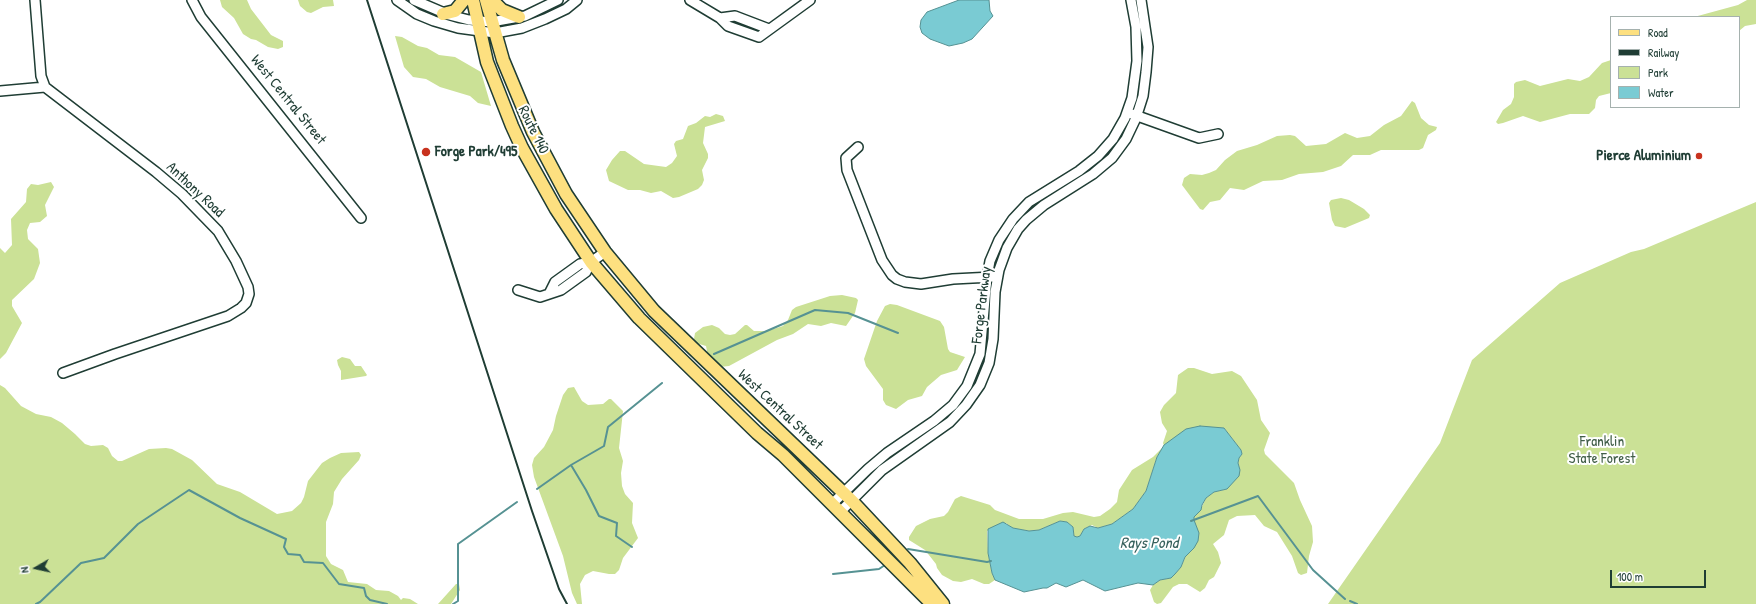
<!DOCTYPE html>
<style>
body{margin:0}
#map{position:relative;width:1756px;height:604px;overflow:hidden;background:#fff;font-family:"Patrick Hand",sans-serif}
canvas{display:block}
.legend{position:absolute;left:1610px;top:16px;width:130px;height:92px;box-sizing:border-box;background:#fff;border:1px solid #a5b1ae;margin:0;padding:5px 7px;list-style:none;font-size:12px;color:#1f3d34}
.legend li{display:flex;align-items:center;gap:8px;height:20px}
.legend b{width:20px;border:1px solid #a5b1ae}
.north{position:absolute;left:16px;top:548px;width:40px;height:40px;-webkit-text-stroke:3px #fff;paint-order:stroke;rotate:261deg;font-size:11px;font-weight:700;line-height:16px;text-align:center;color:#1f3d34}
.north::after{content:'';display:block;margin:auto;width:14px;height:18px;background:#1f3d34;clip-path:polygon(50% 0,100% 100%,50% 72%,0 100%)}
.scale{position:absolute;left:1610px;top:570px;width:96px;height:18px;box-sizing:border-box;border:2px solid #1f3d34;border-top:0;padding-left:5px;font-size:12px;line-height:14px;white-space:nowrap;color:#1f3d34;-webkit-text-stroke:3px #fff;paint-order:stroke}
</style>
<div id="map">
<canvas width="1756" height="604"></canvas>
<ul class="legend">
<li><b style="height:5px;background:#fde080"></b>Road</li>
<li><b style="height:5px;background:#1f3d34"></b>Railway</li>
<li><b style="height:11px;background:#cbe196"></b>Park</li>
<li><b style="height:11px;background:#7acbd3"></b>Water</li>
</ul>
<div class="north">N</div>
<div class="scale">100 m</div>
</div>
<script>
const context = document.querySelector('canvas').getContext('2d');
context.lineJoin = 'round';
function fillPath(path, color) { context.fillStyle = color; context.fill(path, 'evenodd'); }
const poly = rows => new Path2D(rows.map(r => 'M' + r).join(''));
function stroke(path, color, width, dash) { context.strokeStyle = color; context.lineWidth = width; context.lineCap = dash ? 'butt' : 'round'; context.setLineDash(dash || []); context.stroke(path); }
function label(font, color, halo, rows, align = 'center') {
  context.font = font + ' "Patrick Hand",sans-serif'; context.lineWidth = 4; context.setLineDash([]); context.textBaseline = 'middle'; context.strokeStyle = halo; context.fillStyle = color; for (const [text, x, y, turn = 0] of rows) {
    context.save(); context.translate(x, y); context.rotate((+turn || 0) * Math.PI / 180); context.textAlign = isNaN(turn) ? turn : align; if (halo) context.strokeText(text, 0, 0); context.fillText(text, 0, 0); context.restore();
  }
}
fillPath(poly([
 [220,0,247,0,251,9,271,35,283,41,283,47,278,49,268,47,256,40,251,39,243,34,234,18,222,7],
 [298,0,333,0,334,6,323,7,311,13,307,12,300,6],
 [1747,0,1756,0,1756,24,1745,26,1739,31,1739,17,1694,17,1738,5],
 [395,36,402,37,418,46,427,48,439,55,455,57,481,72,491,106,478,103,470,96,440,87,426,79,413,77,404,67],
 [1611,60,1611,93,1599,96,1596,100,1595,108,1589,114,1570,114,1540,122,1523,116,1503,123,1498,124,1496,122,1503,110,1511,104,1514,97,1514,84,1516,82,1525,80,1540,86,1568,79,1580,81,1589,77,1602,63],
 [1412,101,1415,103,1421,118,1429,125,1437,127,1436,130,1428,135,1423,148,1419,150,1381,150,1370,155,1353,155,1341,166,1323,172,1299,174,1282,180,1263,181,1244,190,1230,188,1220,200,1210,202,1203,210,1200,209,1182,185,1184,178,1190,174,1202,175,1209,173,1216,170,1225,160,1237,151,1257,145,1277,136,1290,135,1295,136,1306,146,1326,144,1345,133,1357,138,1370,136,1384,125,1401,116],
 [716,114,723,116,725,121,705,127,703,143,708,154,708,158,702,170,704,180,702,185,698,189,679,197,673,198,661,191,651,193,640,190,628,190,609,181,606,170,612,160,620,151,625,151,644,164,666,167,672,163,677,156,674,144,676,141,683,139,688,126,696,123,705,116,710,117],
 [51,182,54,187,45,205,47,216,40,222,30,223,27,230,28,239,38,249,40,263,34,279,12,300,12,306,22,323,6,353,0,359,0,248,5,253,12,245,11,219,26,202,27,189,31,184,38,185],
 [1341,198,1349,200,1364,209,1370,215,1369,218,1345,228,1335,226,1332,220,1329,203,1331,200],
 [1756,202,1756,604,1328,604,1440,443,1472,360,1560,283,1631,252,1644,249],
 [842,295,856,298,858,300,855,313,846,326,831,323,821,326,808,324,793,334,777,340,729,366,720,367,706,353,707,351,706,346,696,343,694,339,695,333,703,327,712,325,719,328,725,334,730,335,735,334,745,325,747,325,754,331,767,331,783,326,788,320,792,310,796,307,830,296],
 [890,304,897,305,940,321,944,327,948,349,950,352,965,357,957,370,941,375,927,387,922,396,908,400,896,409,886,405,883,400,883,389,866,366,864,359,877,321,885,306],
 [342,357,350,359,355,366,361,366,367,375,366,376,341,380,341,371,338,365,337,360],
 [1188,368,1194,368,1212,374,1232,371,1241,376,1257,400,1261,420,1270,433,1264,450,1265,454,1294,483,1300,500,1312,526,1313,542,1309,556,1307,573,1301,575,1298,573,1292,556,1277,532,1264,526,1255,515,1237,516,1229,520,1224,535,1213,544,1218,552,1221,563,1214,577,1209,580,1205,588,1200,592,1187,584,1179,584,1173,587,1161,603,1157,604,1154,602,1150,590,1153,585,1160,580,1171,578,1181,567,1187,553,1194,548,1194,517,1200,511,1206,498,1214,492,1227,489,1240,470,1238,463,1239,458,1242,454,1241,450,1224,428,1164,445,1157,457,1146,491,1133,509,1112,524,1098,528,1092,525,1084,529,1080,536,1077,537,1074,536,1073,527,1067,522,1060,521,1039,530,1029,531,1012,528,1006,523,987,531,988,553,992,573,995,580,989,584,984,584,972,579,961,582,953,581,942,575,937,568,936,564,925,550,909,540,909,537,916,526,930,519,944,516,948,512,955,499,961,496,990,505,995,510,1019,519,1043,519,1063,513,1073,512,1094,517,1100,516,1110,509,1117,502,1119,490,1132,470,1153,457,1164,446,1163,443,1167,431,1162,423,1160,412,1164,405,1176,393,1178,375],
 [0,385,5,388,21,406,36,414,51,417,62,423,75,434,85,444,91,446,103,445,108,448,112,456,118,461,122,461,149,449,166,448,172,449,192,460,217,484,240,492,277,514,292,511,301,503,304,497,308,481,322,463,330,458,341,453,359,452,361,455,359,460,342,479,334,492,333,504,326,522,326,556,331,564,343,570,348,582,367,584,376,590,389,591,398,596,401,600,403,598,410,599,418,604,0,604],
 [574,387,582,401,588,405,603,404,609,399,611,399,623,411,619,448,623,461,621,473,622,486,625,494,633,503,632,523,638,538,623,558,619,570,615,574,609,574,593,571,585,575,580,584,582,604,577,604,572,593,563,556,534,477,532,465,534,458,544,447,553,430,556,416,563,395,568,388],
 [456,584,459,584,460,590,451,604,438,604]
]), '#cbe196');
const water = poly([
 [959,0,989,0,990,11,993,16,972,39,963,43,949,46,930,39,922,33,920,27,921,20,927,12,959,0],
 [1200,426,1224,428,1241,450,1242,454,1239,458,1238,463,1240,470,1239,476,1227,489,1214,492,1206,498,1202,505,1201,510,1194,517,1194,520,1199,533,1198,541,1194,548,1185,557,1181,567,1175,574,1171,578,1160,580,1153,585,1138,583,1105,591,1083,580,1066,587,1056,583,1047,588,1043,588,1024,592,995,580,992,573,988,553,988,529,1003,522,1013,528,1029,531,1039,530,1060,521,1067,522,1073,527,1074,536,1077,537,1080,536,1084,529,1090,526,1098,528,1112,524,1133,509,1146,491,1157,457,1164,445,1186,429,1200,426]
]);
fillPath(water, '#7acbd3');
stroke(water, '#569293', 1);
stroke(poly([
 [714,354,815,310,848,313,898,333],
 [571,465,586,490,599,516,617,523,616,536,632,547],
 [537,489,571,465,604,446,608,427,662,383],
 [1191,521,1258,496,1313,570,1345,599],
 [908,549,987,562,991,561],
 [833,574,879,569,885,565],
 [1350,601,1357,604],
 [36,604,40,602,81,563,104,558,138,524,189,490,240,518,286,539,284,547,288,554,300,555,304,562,323,563,339,584,364,588,366,596,370,600,387,604],
 [453,604,458,601,458,544,517,502]
]), '#569293', 2);
const minor = poly([
 [35,0,41,76,45,87],
 [192,0,201,17,361,218],
 [397,0,417,14,434,21,458,28,495,33,522,28,545,19,566,9,577,0],
 [414,0,449,15,469,20,491,22,525,16,558,0],
 [690,0,720,18,728,26,759,37,810,0],
 [720,18,735,16,769,29],
 [0,91,45,87,156,172,182,194,218,231,236,261,248,287,249,294,246,303,241,308,228,316,115,354,63,373],
 [1132,114,1199,138,1218,134],
 [858,147,846,158,847,170,882,260,892,275,897,279,905,282,921,284,953,279,992,277],
 [518,290,540,297,561,290,586,272,591,262],
 [549,294,555,282,580,264,591,262,605,252],
 [832,504,868,469,887,453,934,421,953,405,967,386,980,354,987,277,990,261,999,240,1013,219,1029,202,1079,171,1098,156,1113,139,1125,118,1132,98,1137,61,1136,27,1131,0],
 [840,512,882,470,950,422,966,405,980,385,989,363,993,339,995,292,999,270,1007,248,1018,229,1026,220,1044,205,1093,174,1112,158,1126,139,1136,118,1143,96,1146,72,1148,47,1141,0]
]);
const major = poly([
 [473,0,487,62,512,126,522,148,556,209,591,262,639,318,757,433,783,455,932,604],
 [486,0,503,60,533,132,566,194,605,252,654,311,852,501,910,563,943,604],
 [492,0,502,10,519,17],
 [443,14,455,11,464,0]
]);
stroke(minor, '#1f3d34', 12);
stroke(major, '#1f3d34', 15);
stroke(minor, '#fff', 9);
stroke(major, '#fde080', 12);
stroke(poly([
 [367,0,532,511,559,589,567,604]
]), '#1f3d34', 2);
for (const [x, y, r, color] of [
 [426,152,5,"#c8321e"],
 [1699,156,4,"#c8321e"]
]) { const dot = new Path2D(); dot.arc(x, y, r, 0, 2 * Math.PI); context.fillStyle = color; context.fill(dot); stroke(dot, '#fff', 1.5); }
label('15px', '#1f3d34', '#fff', [
 ["West Central Street",288,100,51],
 ["Route 140",533,130,64],
 ["Anthony Road",195,190,43],
 ["Forge Parkway",982,305,-83],
 ["West Central Street",780,410,43]
]);
label('bold 15px', '#1f3d34', '#fff', [
 ["Forge Park/495",435,152],
 ["Pierce Aluminium",1691,156,"right"]
], 'left');
label('15px', '#415e48', '#fff', [
 ["Franklin",1602,442],
 ["State Forest",1602,459]
]);
label('italic 16px', '#36605c', '#fff', [
 ["Rays Pond",1149,544]
]);
</script>
